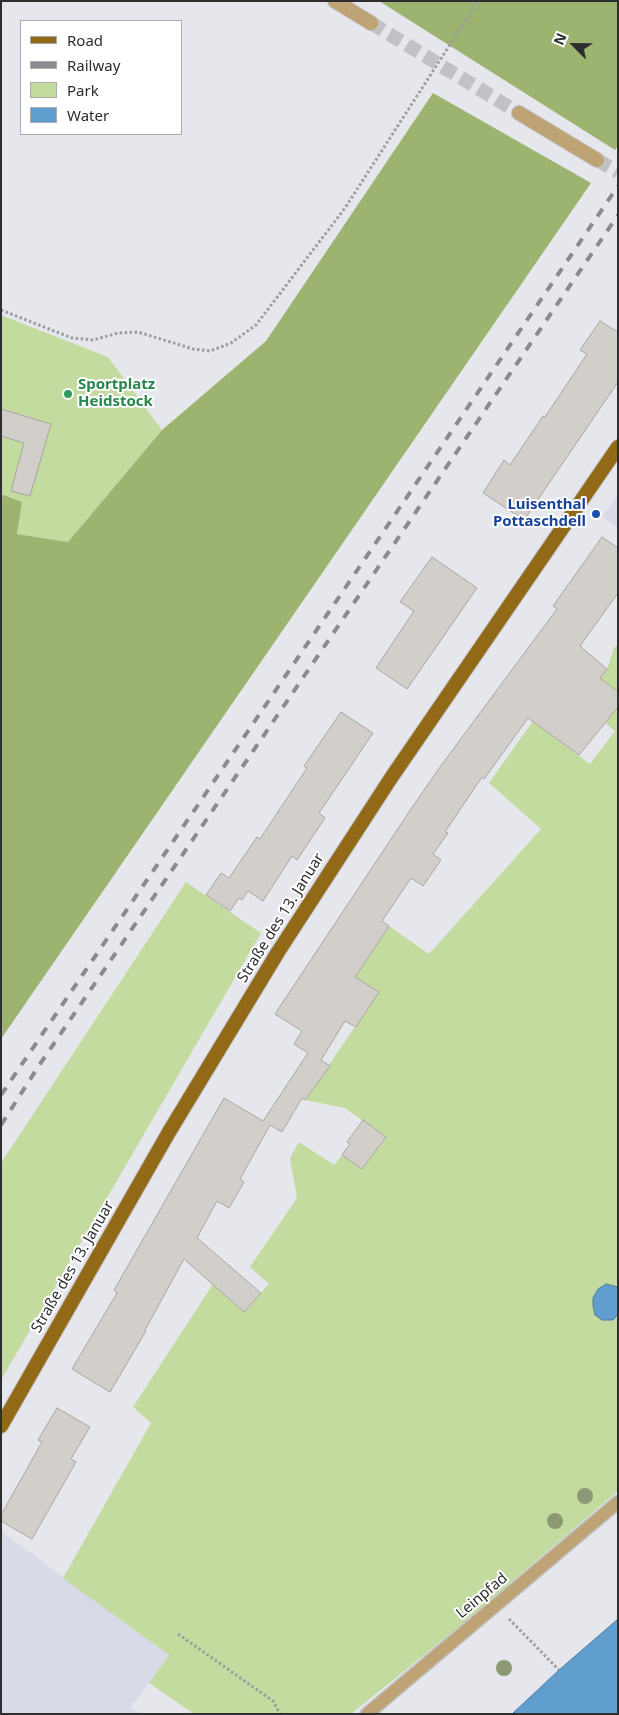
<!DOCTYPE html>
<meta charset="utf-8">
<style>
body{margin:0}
#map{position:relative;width:619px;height:1715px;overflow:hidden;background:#e6e7ec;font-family:"Noto Sans",sans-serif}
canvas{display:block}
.frame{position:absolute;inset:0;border:2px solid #2e2e30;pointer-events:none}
.legend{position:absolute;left:20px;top:20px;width:162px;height:115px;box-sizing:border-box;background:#fff;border:1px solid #ababac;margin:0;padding:6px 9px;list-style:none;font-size:15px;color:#2e2e30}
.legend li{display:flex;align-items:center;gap:10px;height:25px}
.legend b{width:25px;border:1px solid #ababac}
.north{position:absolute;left:549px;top:20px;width:50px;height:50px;-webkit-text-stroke:4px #fff;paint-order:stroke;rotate:293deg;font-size:14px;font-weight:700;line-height:20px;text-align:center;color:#2e2e30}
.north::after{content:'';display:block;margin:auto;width:18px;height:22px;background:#2e2e30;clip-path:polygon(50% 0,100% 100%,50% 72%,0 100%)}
</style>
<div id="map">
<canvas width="619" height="1715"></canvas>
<div class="frame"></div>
<ul class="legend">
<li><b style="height:6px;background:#926a17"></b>Road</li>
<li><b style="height:6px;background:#8b8b8f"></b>Railway</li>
<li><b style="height:14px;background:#c4db9f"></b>Park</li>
<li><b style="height:14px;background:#609ece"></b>Water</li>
</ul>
<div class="north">N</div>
</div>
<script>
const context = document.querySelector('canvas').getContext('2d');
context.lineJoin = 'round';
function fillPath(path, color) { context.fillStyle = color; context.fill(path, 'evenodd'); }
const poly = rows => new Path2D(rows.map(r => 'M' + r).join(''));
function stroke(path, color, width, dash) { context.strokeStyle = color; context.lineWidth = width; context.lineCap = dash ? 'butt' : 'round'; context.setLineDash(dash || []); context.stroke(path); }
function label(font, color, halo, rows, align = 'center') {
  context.font = font + ' "Noto Sans",sans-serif'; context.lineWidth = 4; context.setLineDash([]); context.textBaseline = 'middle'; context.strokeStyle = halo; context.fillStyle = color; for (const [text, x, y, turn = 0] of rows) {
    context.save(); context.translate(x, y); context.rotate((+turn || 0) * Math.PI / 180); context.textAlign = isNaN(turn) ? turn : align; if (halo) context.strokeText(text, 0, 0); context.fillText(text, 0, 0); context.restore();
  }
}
fillPath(poly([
 [618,495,618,528,602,517],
 [1,1531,169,1655,131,1707,139,1714,1,1714]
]), '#d8dbe7');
fillPath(poly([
 [1,315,108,357,162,430,68,542,17,534,22,502,1,494],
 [618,644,618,692,600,678,607,669,614,648],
 [618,707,618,1491,455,1630,351,1714,194,1714,149,1683,169,1655,63,1578,151,1423,133,1407,213,1284,244,1312,269,1284,250,1267,297,1198,290,1158,299,1142,334,1165,342,1155,362,1169,386,1137,345,1108,305,1100,378,993,355,977,389,926,429,954,541,829,489,783,533,721,590,764,615,731,605,723],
 [186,882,261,933,1,1380,1,1163]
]), '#c4db9f');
fillPath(poly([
 [379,1,618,1,618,146,615,150],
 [433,93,591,183,1,1039,1,494,22,502,17,534,68,542,162,430,266,341]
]), '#9cb470');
const water = poly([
 [606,1284,618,1287,618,1314,613,1320,602,1320,595,1315,593,1306,593,1298,598,1289,606,1284],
 [618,1619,618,1714,512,1714,559,1670,618,1619]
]);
fillPath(water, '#609ece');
stroke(water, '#517c9f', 1);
const building = poly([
 [600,321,618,332,618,382,524,520,483,493,504,460,510,465,543,416,545,417,587,354,580,350,600,321],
 [1,409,51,424,30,496,11,491,24,443,1,436,1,409],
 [602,537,618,548,618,593,580,646,607,669,600,678,618,692,618,707,579,755,528,718,484,779,482,777,445,832,448,833,433,854,441,860,423,886,411,878,382,921,389,926,355,977,379,992,356,1027,345,1021,321,1060,330,1066,305,1100,302,1098,282,1132,270,1125,240,1179,244,1182,229,1208,217,1201,197,1238,261,1293,244,1312,184,1259,145,1330,146,1331,110,1392,72,1369,117,1293,114,1290,224,1098,263,1121,308,1053,294,1044,302,1031,275,1014,411,809,440,767,557,609,553,606,602,537],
 [432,557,477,588,407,689,376,668,414,611,400,602,432,557],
 [341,712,373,733,319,813,325,818,297,860,292,856,263,901,248,891,242,900,239,898,230,911,206,895,221,873,229,878,257,837,260,839,307,768,304,766,341,712],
 [363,1120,386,1137,362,1169,342,1155,350,1144,347,1142,363,1120],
 [57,1408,90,1427,71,1459,76,1462,32,1539,1,1521,1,1515,42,1442,38,1440,57,1408]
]);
fillPath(building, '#d2ceca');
stroke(building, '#a9a5a2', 1);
stroke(poly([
 [371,23,519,113],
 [597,160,618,172]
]), '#c1c2c6', 14, [14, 7]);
const service = poly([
 [367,1714,618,1502]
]);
const minor = poly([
 [335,1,371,23],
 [519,113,597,160]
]);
const primary = poly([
 [1,1426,169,1132,278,952,391,778,618,447]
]);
stroke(service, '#c1c2c6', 15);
stroke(minor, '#c1c2c6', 16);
stroke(primary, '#c1c2c6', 16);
stroke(poly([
 [1,310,72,338,93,340,118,333,138,332,193,349,210,351,231,343,256,325,345,208,478,1],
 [509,1619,559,1670],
 [178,1634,273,1701,280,1714]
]), '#9c9da1', 3, [2.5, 2.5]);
stroke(service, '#bea375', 12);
stroke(minor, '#bea375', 14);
stroke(primary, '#926a17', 14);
stroke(poly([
 [1,1095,618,186],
 [1,1125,38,1067,618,215]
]), '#8b8b8f', 4, [9, 9]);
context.fillStyle = '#8d9972';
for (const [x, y] of [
 [585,1496],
 [555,1521],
 [504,1668]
]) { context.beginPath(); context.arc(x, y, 8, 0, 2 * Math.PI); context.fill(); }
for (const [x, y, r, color] of [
 [68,394,5,"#2e9e5b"],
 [596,514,5,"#1a4fb4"]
]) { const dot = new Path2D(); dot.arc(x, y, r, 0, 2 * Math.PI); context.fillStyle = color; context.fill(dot); stroke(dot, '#fff', 2); }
label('bold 15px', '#27864d', '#fff', [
 ["Sportplatz",78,385],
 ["Heidstock",78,402]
], 'left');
label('bold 15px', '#164399', '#fff', [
 ["Luisenthal",586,505],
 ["Pottaschdell",586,522]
], 'right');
label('15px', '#2e2e30', '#fff', [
 ["Straße des 13. Januar",281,918,-58],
 ["Straße des 13. Januar",73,1267,-60],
 ["Leinpfad",482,1596,-40]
]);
</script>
